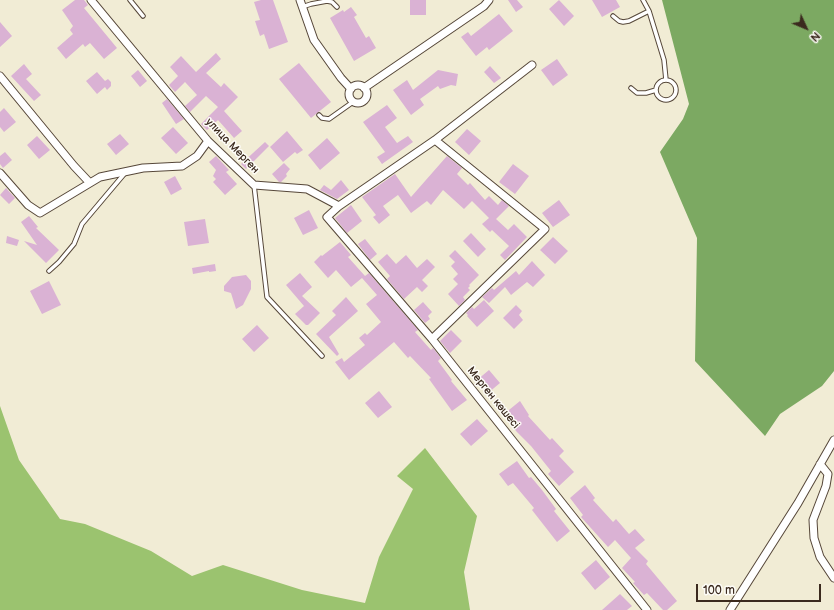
<!DOCTYPE html>
<meta charset="utf-8">
<style>
body{margin:0}
#map{position:relative;width:834px;height:610px;overflow:hidden;background:#f1ecd5;font-family:"Balsamiq Sans",sans-serif}
canvas{display:block}
.north{position:absolute;left:786px;top:8px;width:40px;height:40px;-webkit-text-stroke:3px #fdfcf7;paint-order:stroke;rotate:134deg;font-size:11px;font-weight:700;line-height:16px;text-align:center;color:#3b2a1e}
.north::after{content:'';display:block;margin:auto;width:14px;height:18px;background:#3b2a1e;clip-path:polygon(50% 0,100% 100%,50% 72%,0 100%)}
.scale{position:absolute;left:696px;top:584px;width:125px;height:18px;box-sizing:border-box;border:2px solid #3b2a1e;border-top:0;padding-left:5px;font-size:12px;line-height:14px;white-space:nowrap;color:#3b2a1e;-webkit-text-stroke:3px #fdfcf7;paint-order:stroke}
</style>
<div id="map">
<canvas width="834" height="610"></canvas>
<div class="north">N</div>
<div class="scale">100 m</div>
</div>
<script>
const context = document.querySelector('canvas').getContext('2d');
context.lineJoin = 'round';
function fillPath(path, color) { context.fillStyle = color; context.fill(path, 'evenodd'); }
const poly = rows => new Path2D(rows.map(r => 'M' + r).join(''));
function stroke(path, color, width, dash) { context.strokeStyle = color; context.lineWidth = width; context.lineCap = dash ? 'butt' : 'round'; context.setLineDash(dash || []); context.stroke(path); }
function label(font, color, halo, rows, align = 'center') {
  context.font = font + ' "Balsamiq Sans",sans-serif'; context.lineWidth = 3; context.setLineDash([]); context.textBaseline = 'middle'; context.strokeStyle = halo; context.fillStyle = color; for (const [text, x, y, turn = 0] of rows) {
    context.save(); context.translate(x, y); context.rotate((+turn || 0) * Math.PI / 180); context.textAlign = isNaN(turn) ? turn : align; if (halo) context.strokeText(text, 0, 0); context.fillText(text, 0, 0); context.restore();
  }
}
fillPath(poly([
 [0,406,19,460,60,519,85,524,151,551,192,576,223,565,302,590,365,603,379,557,413,489,397,476,425,448,477,516,464,572,470,610,0,610]
]), '#9bc36f');
fillPath(poly([
 [662,0,834,0,834,371,822,386,780,414,765,436,695,361,697,238,660,152,683,119,689,104]
]), '#7ca962');
fillPath(poly([
 [75,0,84,0,88,5,84,8,117,48,104,59,90,43,85,47,83,44,66,59,57,48,73,34,70,30,73,26,62,10],
 [261,0,273,0,288,42,269,49,264,34,260,36,255,21,260,20,254,2],
 [410,0,426,0,426,15,410,15],
 [508,0,517,0,523,7,516,12],
 [559,0,574,16,564,26,549,9],
 [592,0,616,0,620,7,602,17],
 [351,7,357,15,354,17,366,38,369,36,376,48,354,61,330,18,343,10,344,12],
 [499,14,513,31,489,50,487,47,476,56,461,37,468,32,471,36],
 [0,22,12,36,0,47],
 [216,53,221,59,206,73,221,87,224,83,238,97,224,111,242,131,234,138,218,120,207,130,201,124,218,107,206,96,190,112,185,106,197,95,185,82,175,92,169,85,178,76,170,67,181,56,196,72],
 [557,59,568,75,553,86,541,70],
 [299,63,331,102,311,118,279,79],
 [24,64,32,74,26,79,41,95,34,101,11,76],
 [490,66,501,78,494,83,484,72],
 [138,70,147,81,140,87,131,76],
 [438,70,458,74,456,86,451,85,440,89,438,86,420,99,424,105,411,115,393,90,407,80,413,90],
 [97,72,105,81,108,79,111,82,111,86,107,90,105,87,97,94,86,81],
 [167,99,184,119,176,124,162,103],
 [387,105,397,118,385,127,397,143,408,136,413,142,382,164,377,157,385,152,363,122],
 [4,108,16,122,4,132,0,127,0,112],
 [173,127,188,143,176,154,161,138],
 [467,129,481,141,469,155,455,142],
 [287,131,303,150,297,154,295,152,283,162,270,147],
 [120,134,129,144,116,155,107,144],
 [37,136,50,150,39,159,27,145],
 [327,138,340,153,320,170,308,155],
 [265,142,269,146,246,169,241,164],
 [5,152,12,160,3,168,0,164,0,156],
 [216,156,229,170,226,172,237,184,225,195,213,182,216,179,213,176,216,170,209,162],
 [447,156,462,168,457,174,468,185,470,183,485,200,489,196,498,205,502,200,509,206,496,219,508,230,514,224,527,237,505,260,500,255,509,246,492,230,490,232,482,224,489,218,472,201,464,209,443,190,431,205,427,201,411,213,398,195,383,206,390,215,379,224,373,217,376,215,362,197,395,174,411,197],
 [284,163,290,169,286,174,287,176,281,182,279,182,272,174],
 [513,164,529,176,515,194,499,182],
 [175,176,182,189,171,195,164,182],
 [341,180,349,190,337,199,320,190,324,185,331,190],
 [6,188,15,198,9,204,0,195],
 [559,200,570,215,553,227,542,213],
 [351,205,362,221,347,233,335,218],
 [309,210,318,228,303,235,294,218],
 [29,216,38,227,36,228,59,250,46,263,24,241,37,245,21,222],
 [205,219,209,243,188,246,184,222],
 [471,233,486,249,478,257,463,241],
 [7,236,19,240,17,246,6,243],
 [553,237,568,251,555,264,540,250],
 [365,239,377,254,370,260,358,244],
 [340,242,351,255,348,257,365,276,369,273,418,330,415,332,431,350,433,348,441,358,438,361,452,380,451,381,467,400,452,411,429,379,431,378,410,356,408,358,394,342,349,380,335,362,342,358,344,362,365,345,359,338,365,333,367,335,381,322,366,304,377,295,362,278,351,287,336,270,328,278,314,262,321,255,322,256],
 [455,250,479,275,469,285,470,286,468,288,470,290,463,297,465,300,459,306,448,294,458,284,453,279,458,274,451,266,455,262,449,256],
 [387,254,396,264,406,255,417,268,427,259,435,267,422,280,428,286,422,292,417,287,404,299,387,279,390,276,378,262],
 [532,261,545,275,533,287,527,282,511,295,505,287,489,303,482,297,492,288,494,290,516,271,519,275],
 [215,264,216,271,209,272,209,271,193,274,192,268],
 [300,273,312,287,302,296,320,313,308,325,306,325,295,314,304,306,286,285],
 [246,275,251,281,251,289,243,305,236,309,231,293,224,291,224,286,232,277],
 [49,281,61,305,42,314,30,291],
 [346,297,358,311,329,337,339,354,337,356,316,334,336,315,332,311],
 [484,300,494,311,477,327,467,316,468,315,466,313,472,307,474,309],
 [423,302,432,312,428,316,430,319,425,323,414,310],
 [516,305,522,311,519,315,523,320,514,329,503,318],
 [257,325,269,338,254,352,242,339],
 [451,330,462,341,450,353,440,341],
 [489,370,500,383,488,393,477,380],
 [379,391,392,407,378,418,365,403],
 [520,401,529,415,528,416,550,440,552,438,564,451,559,456,574,472,559,486,548,474,551,471,531,446,516,431,504,414],
 [477,419,488,431,471,446,460,434],
 [517,461,529,478,531,477,542,490,556,509,554,511,570,531,557,542,532,510,534,508,513,483,508,486,499,474],
 [585,485,595,498,593,500,613,522,616,519,629,534,635,529,645,540,635,548,648,561,646,564,677,601,667,610,663,610,647,593,644,595,633,583,635,582,622,568,631,558,615,540,608,547,581,517,583,515,570,498],
 [596,560,610,577,595,590,581,573],
 [620,594,632,606,627,610,602,610]
]), '#dab2d4');
const lane = poly([
 [130,0,143,16],
 [643,0,649,11,664,60,666,80],
 [302,7,311,4,327,1,332,2,337,7],
 [613,16,619,21,623,22,629,21,649,11],
 '656 90a10 10 0 1 1 20 0a10 10 0 1 1-20 0Z',
 [631,88,637,93,646,93,656,90],
 [319,115,322,118,329,119,353,102],
 [254,185,267,297,322,356],
 [49,271,59,262,74,244,82,224,125,173]
]);
const street = poly([
 [91,0,208,141,254,185,307,189,339,206],
 [300,0,314,40,341,78,351,89],
 [532,65,435,140,339,206,327,217,432,339,647,610],
 [0,76,74,166,89,182],
 '349 94a9 9 0 1 1 18 0a9 9 0 1 1-18 0Z',
 [364,88,484,6,489,0],
 [0,173,28,205,40,213,100,177,143,168,182,166,197,156,208,141],
 [432,339,545,229,435,140],
 [820,464,828,474,826,486,813,520,814,538,820,557,834,578],
 [730,610,798,503,834,440]
]);
stroke(lane, '#564739', 5.5);
stroke(street, '#564739', 9);
stroke(lane, '#fff', 3.5);
stroke(street, '#fff', 7);
label('11px', '#3b2a1e', '#fdfcf7', [
 ["улица Мерген",232,146,46],
 ["Мерген көшесі",493,398,51]
]);
</script>
